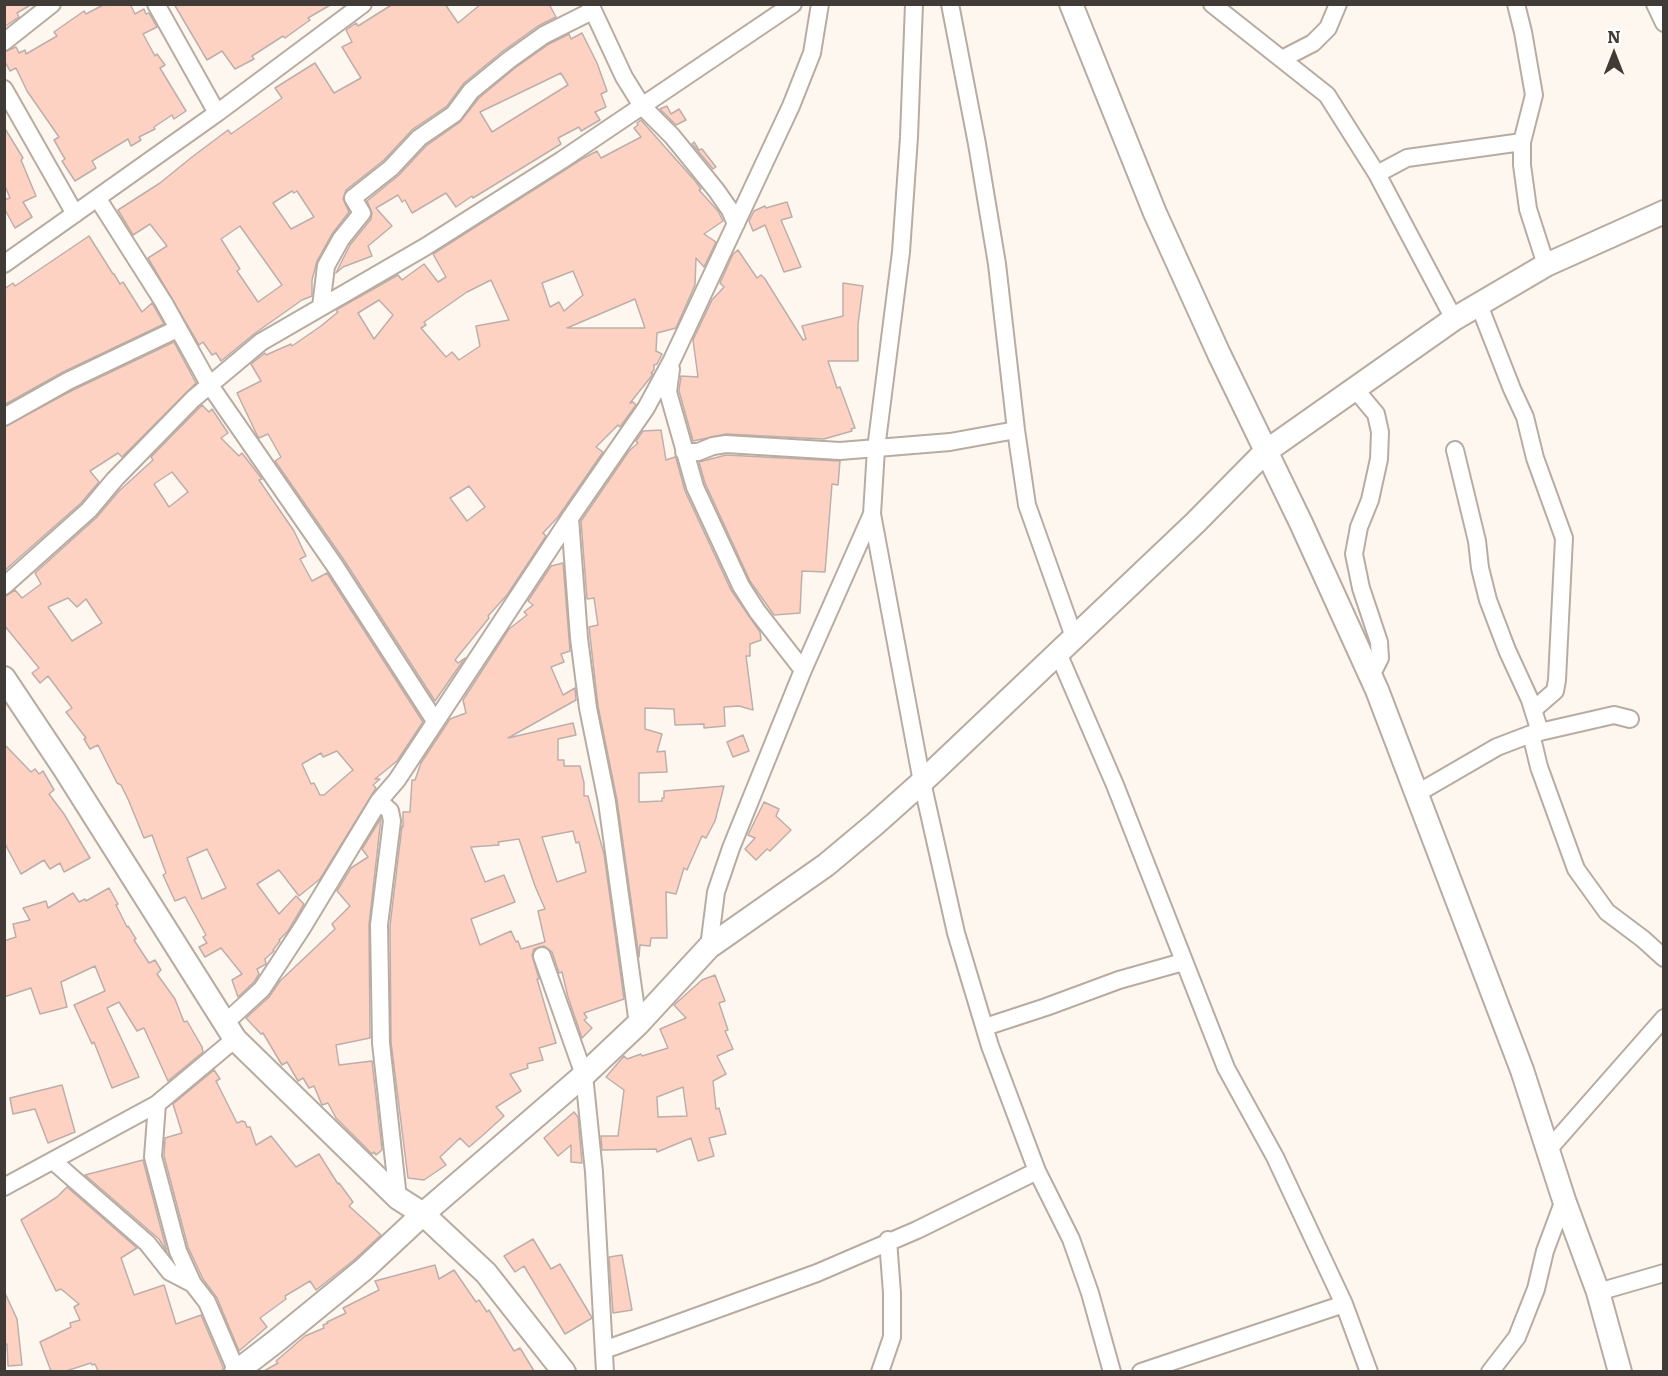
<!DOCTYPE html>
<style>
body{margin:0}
#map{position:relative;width:1668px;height:1376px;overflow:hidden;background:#fef7f0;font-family:Literata,serif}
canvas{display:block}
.frame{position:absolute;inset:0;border:6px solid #403b37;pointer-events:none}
.north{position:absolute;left:1584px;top:24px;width:60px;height:60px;-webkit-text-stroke:4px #fff;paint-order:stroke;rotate:0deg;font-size:16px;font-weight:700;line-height:24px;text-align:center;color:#403b37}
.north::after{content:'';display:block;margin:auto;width:21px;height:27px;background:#403b37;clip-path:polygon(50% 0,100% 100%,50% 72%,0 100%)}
</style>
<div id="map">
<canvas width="1668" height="1376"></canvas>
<div class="frame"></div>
<div class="north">N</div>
</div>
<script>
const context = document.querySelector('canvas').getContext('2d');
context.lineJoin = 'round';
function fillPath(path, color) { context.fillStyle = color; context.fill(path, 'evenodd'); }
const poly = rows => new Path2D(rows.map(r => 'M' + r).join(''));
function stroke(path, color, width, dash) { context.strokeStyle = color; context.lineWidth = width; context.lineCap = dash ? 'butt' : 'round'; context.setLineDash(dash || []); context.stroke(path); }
const building = poly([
 [4,4,32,4,17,13,19,17,4,27,4,4],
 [105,4,130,4,135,14,144,9,146,14,149,13,157,27,143,34,155,56,157,54,165,65,160,68,186,111,174,119,172,115,154,127,155,129,139,137,141,140,131,146,128,139,92,161,96,168,75,181,62,161,65,159,54,140,59,137,27,91,16,68,10,71,4,60,4,52,16,47,19,53,25,50,26,54,57,36,54,32,84,11,86,14,105,4],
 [174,4,332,4,308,18,310,20,285,38,283,36,252,56,254,59,235,69,222,51,207,60,174,4],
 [393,4,445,4,458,23,481,4,549,4,556,17,538,26,503,51,464,83,447,106,413,129,384,160,346,190,343,199,349,212,332,234,317,261,312,280,312,296,302,300,254,334,221,361,216,353,212,355,203,342,199,345,148,258,167,246,150,224,133,235,118,210,160,183,192,157,228,130,231,134,282,98,275,88,315,63,334,93,361,78,342,47,352,42,346,30,356,23,358,26,393,4],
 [292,191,294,193,297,191,314,217,291,229,273,203,292,191],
 [240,226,282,285,258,302,237,271,240,269,221,239,240,226],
 [582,33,597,63,607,91,601,94,606,107,595,112,600,120,581,131,579,127,558,138,561,144,473,198,472,196,456,207,446,193,412,213,405,200,402,202,398,195,376,208,392,226,368,246,372,256,343,267,336,273,350,245,371,219,372,213,367,201,399,175,426,146,460,122,479,98,515,68,549,44,569,34,571,39,582,33],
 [561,73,568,85,492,132,480,112,561,73],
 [667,106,671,114,679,109,686,120,676,125,660,109,667,106],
 [641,120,696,182,701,189,699,190,718,211,723,221,704,234,716,242,704,267,696,258,695,285,676,328,657,333,656,351,662,354,657,364,654,365,654,370,651,373,653,374,650,378,630,403,633,402,636,405,620,427,618,425,596,447,603,452,558,517,543,533,546,536,507,595,488,616,489,618,455,660,458,663,465,658,435,701,344,560,275,461,281,457,268,434,259,438,257,435,237,393,261,381,251,364,265,353,266,355,291,344,292,346,321,326,338,312,336,310,398,275,402,280,424,264,438,282,446,277,433,254,582,159,597,151,601,158,641,137,634,128,638,125,637,123,641,120],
 [573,271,583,295,564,311,559,302,550,307,542,283,573,271],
 [491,280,509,320,476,326,480,346,459,360,452,352,446,357,421,328,426,325,424,322,467,292,491,280],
 [635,299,645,328,567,328,635,299],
 [379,300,393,315,374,339,358,313,379,300],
 [469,486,485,507,467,521,450,498,469,486],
 [4,127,23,158,21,160,36,196,23,202,32,217,15,228,4,208,4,200,10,198,4,184,4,127],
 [694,142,699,150,702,149,716,167,713,169,692,144,694,142],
 [787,202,792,217,781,220,801,267,784,272,765,225,753,231,749,221,754,211,765,206,766,208,787,202],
 [89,236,113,274,114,274,120,284,123,282,142,312,152,303,164,324,63,372,4,405,4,289,13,283,15,286,89,236],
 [738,250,757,278,761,275,765,279,803,340,806,339,802,326,843,316,843,283,863,286,858,324,858,361,828,361,837,388,840,387,851,417,855,428,851,429,852,431,824,439,726,434,693,441,679,391,681,376,698,377,693,340,712,300,724,287,720,283,733,254,738,250],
 [174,342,196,383,122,457,118,453,90,471,99,482,81,503,4,571,4,427,73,390,174,342],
 [202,405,209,412,212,409,228,433,221,438,239,456,242,453,262,479,259,480,294,531,306,556,300,559,312,581,327,573,423,722,397,761,375,779,380,779,373,785,376,788,320,879,299,896,279,870,257,884,279,914,296,896,304,904,288,931,279,940,280,941,273,950,274,951,265,959,266,964,257,969,259,974,254,982,238,997,232,980,242,974,221,948,205,957,199,947,207,943,203,937,206,935,185,897,175,901,163,875,166,873,152,835,144,838,128,799,121,785,117,783,98,745,90,749,84,739,86,738,66,712,72,708,48,676,40,683,32,673,39,668,4,625,4,597,15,590,22,598,41,584,35,573,96,518,119,491,153,460,151,457,202,405],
 [172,472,188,492,169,507,154,484,172,472],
 [68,598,77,607,86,599,102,623,72,641,48,607,68,598],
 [337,751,353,770,324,795,320,795,314,783,311,784,302,764,321,753,323,757,337,751],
 [207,849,226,888,202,899,187,858,207,849],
 [661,430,666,460,675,457,676,458,685,491,731,590,760,632,761,640,750,644,750,656,746,656,753,710,739,706,724,707,725,726,704,728,704,724,675,725,674,709,645,708,645,729,662,734,657,752,665,751,667,772,639,773,639,802,662,801,662,798,664,798,664,791,724,786,715,821,706,838,702,836,687,870,684,868,676,894,666,892,667,938,651,938,650,946,640,945,639,957,617,800,598,706,589,627,598,625,594,598,587,599,581,521,629,451,638,443,636,441,643,431,661,430],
 [726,455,840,461,838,485,832,484,825,572,802,571,800,613,774,615,750,581,705,483,699,462,726,455],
 [563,563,570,651,561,654,564,662,551,667,563,695,575,688,576,700,508,738,573,723,576,735,558,739,558,760,564,760,564,766,580,766,584,783,584,796,588,796,604,854,624,999,584,1013,587,1018,584,1020,592,1028,582,1038,568,997,562,972,559,973,552,952,544,946,534,949,532,955,539,979,537,979,556,1043,539,1048,543,1060,527,1064,528,1068,510,1074,521,1091,496,1107,504,1116,482,1136,469,1147,460,1138,440,1157,446,1165,424,1180,408,1178,391,1042,390,926,402,826,403,827,403,812,410,812,412,780,415,780,421,763,450,719,466,713,463,700,509,629,527,615,524,612,533,605,528,601,551,566,563,563],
 [573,831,576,843,579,842,586,872,557,882,542,837,573,831],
 [519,839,535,886,545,909,538,911,545,942,521,949,518,941,516,942,511,931,480,945,471,919,515,902,504,875,485,882,471,847,499,845,498,842,519,839],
 [743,735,749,751,733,757,727,742,743,735],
 [4,744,31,772,35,769,39,774,43,771,54,790,49,794,64,814,90,858,64,872,60,863,50,869,44,860,21,874,4,842,4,744],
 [764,802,779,809,776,816,791,830,770,851,767,849,756,860,745,849,755,838,748,835,764,802],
 [381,818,369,925,370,1038,336,1045,339,1065,372,1061,382,1150,376,1155,374,1152,372,1154,336,1118,328,1103,322,1105,314,1086,309,1088,303,1078,298,1081,287,1062,282,1065,263,1033,261,1034,246,1018,269,997,280,981,335,929,332,924,350,906,337,891,351,868,368,857,362,849,381,818],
 [109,888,118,904,116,905,127,927,128,926,136,939,134,940,149,963,155,960,161,970,157,974,175,999,184,1022,187,1021,202,1047,203,1052,168,1081,144,1028,137,1031,119,1002,107,1008,139,1077,112,1088,94,1042,92,1044,74,1005,105,991,95,966,61,982,67,1007,40,1014,31,988,4,997,4,941,16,937,13,924,30,920,23,908,46,901,48,908,73,893,79,902,85,899,86,901,109,888],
 [715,975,725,1001,719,1003,728,1030,725,1031,733,1049,717,1056,726,1074,713,1081,716,1109,719,1108,726,1134,709,1138,714,1156,698,1161,691,1138,657,1152,656,1149,602,1150,601,1136,618,1136,624,1090,606,1077,624,1056,627,1059,641,1054,642,1056,668,1048,660,1029,686,1018,674,1005,702,980,715,975],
 [683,1087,687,1116,658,1117,657,1097,683,1087],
 [214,1070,220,1079,216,1081,237,1123,242,1121,245,1122,247,1127,250,1127,256,1145,271,1136,296,1167,319,1154,338,1184,339,1183,353,1202,349,1206,381,1235,354,1260,316,1290,310,1281,285,1296,286,1299,260,1318,267,1327,239,1351,217,1298,203,1279,188,1247,164,1156,165,1138,182,1133,173,1104,214,1070],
 [62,1085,75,1132,48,1143,35,1109,13,1114,10,1098,62,1085],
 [574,1112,578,1117,582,1163,571,1162,571,1145,558,1156,544,1138,574,1112],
 [143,1160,167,1252,159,1239,85,1175,143,1160],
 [67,1187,137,1248,121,1258,134,1295,164,1285,176,1324,201,1315,223,1367,223,1371,98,1371,95,1364,92,1365,91,1363,66,1371,51,1371,40,1342,71,1327,70,1323,80,1320,74,1307,79,1304,61,1289,56,1291,21,1220,57,1197,67,1187],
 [533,1239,551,1269,560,1264,591,1316,592,1318,565,1334,524,1266,515,1272,504,1256,533,1239],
 [622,1255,632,1310,613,1313,609,1257,622,1255],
 [435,1265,439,1279,454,1270,476,1302,479,1300,487,1312,489,1310,514,1351,520,1348,534,1371,264,1371,278,1363,276,1361,305,1336,324,1328,323,1325,328,1323,327,1322,346,1313,343,1308,379,1290,375,1281,435,1265],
 [4,1291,17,1319,22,1365,8,1366,7,1344,4,1345,4,1291]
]);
fillPath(building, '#fed2c2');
stroke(building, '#beaea9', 1.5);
const street = poly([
 [156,4,217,113],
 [590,4,624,77,642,106,672,136,716,190,730,210,736,224],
 [914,4,909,137,901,252,876,449,872,514,922,782,956,933,990,1046,1037,1171,1071,1239,1090,1293,1112,1372],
 [950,4,977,144,997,264,1016,430,1027,505,1074,637],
 [1212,4,1327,95,1377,174,1454,319],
 [1516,4,1523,32,1534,95,1522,142,1522,165,1528,209,1546,265],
 [1655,4,1664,23],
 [4,42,52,4],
 [1282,59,1313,43,1328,28,1338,4],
 [4,89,75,214],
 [1377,174,1407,158,1522,142],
 [98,199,164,303,209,384,335,566,435,721],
 [4,264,217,113,363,4],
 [1479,305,1512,389,1525,417,1535,458,1564,538,1557,680,1555,691,1533,710],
 [321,307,326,266,341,239,362,213,353,198,391,168,419,138,454,114,471,91,509,60,544,35,592,11],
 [671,369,668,392,695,487,741,586,757,611,803,670],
 [1355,389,1376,414,1380,432,1379,459,1370,500,1359,527,1354,554,1361,588,1379,642,1380,658,1370,678],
 [4,417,68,381,177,329],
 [1455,450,1477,541,1480,568,1488,600,1507,650,1530,700,1540,732],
 [684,452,698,452,713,446,726,444,840,451,950,442,1016,430],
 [570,518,579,638,588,708,607,802,638,1024],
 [4,586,89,510,115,479,193,399,261,342,425,247,562,160,793,4],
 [1058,653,1115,785,1226,1068,1275,1157,1344,1304,1369,1372],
 [1531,734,1539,767,1576,869,1607,912,1643,939,1664,958],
 [1416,794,1497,747,1531,734,1614,715,1630,719],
 [379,801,390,811,392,821,379,925,381,1043,398,1198],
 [709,947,716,892,731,848,803,670,872,514],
 [542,956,584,1075,594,1172,605,1372],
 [224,1024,262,989,302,928,379,801,397,780,570,518,646,408,672,360,791,106,812,53,820,4],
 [985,1027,1046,1007,1119,980,1183,962],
 [157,1104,153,1157,178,1251,193,1284,207,1302,237,1372],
 [1548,1150,1664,1018],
 [53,1161,147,1243,170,1272,193,1284],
 [4,1187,157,1104,235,1039],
 [1598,1292,1664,1273],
 [604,1350,817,1273,917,1230,1037,1171],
 [880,1372,892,1337,892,1293,888,1240],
 [1141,1372,1344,1304],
 [1490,1372,1517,1337,1536,1289,1545,1251,1564,1200]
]);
const secondary = poly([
 [1071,4,1155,213,1219,354,1301,523,1377,690,1522,1070,1564,1200,1598,1292,1620,1372],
 [4,678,64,768,235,1039,398,1198,423,1214,486,1273,564,1372],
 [236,1372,275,1342,363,1270,423,1214,584,1075,638,1024,709,947,826,865,875,824,922,782,1195,523,1265,452,1454,319,1546,265,1664,212]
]);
stroke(street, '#b8aca1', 20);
stroke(secondary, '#b8aca1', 26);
stroke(street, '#fff', 16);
stroke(secondary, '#fff', 22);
</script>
